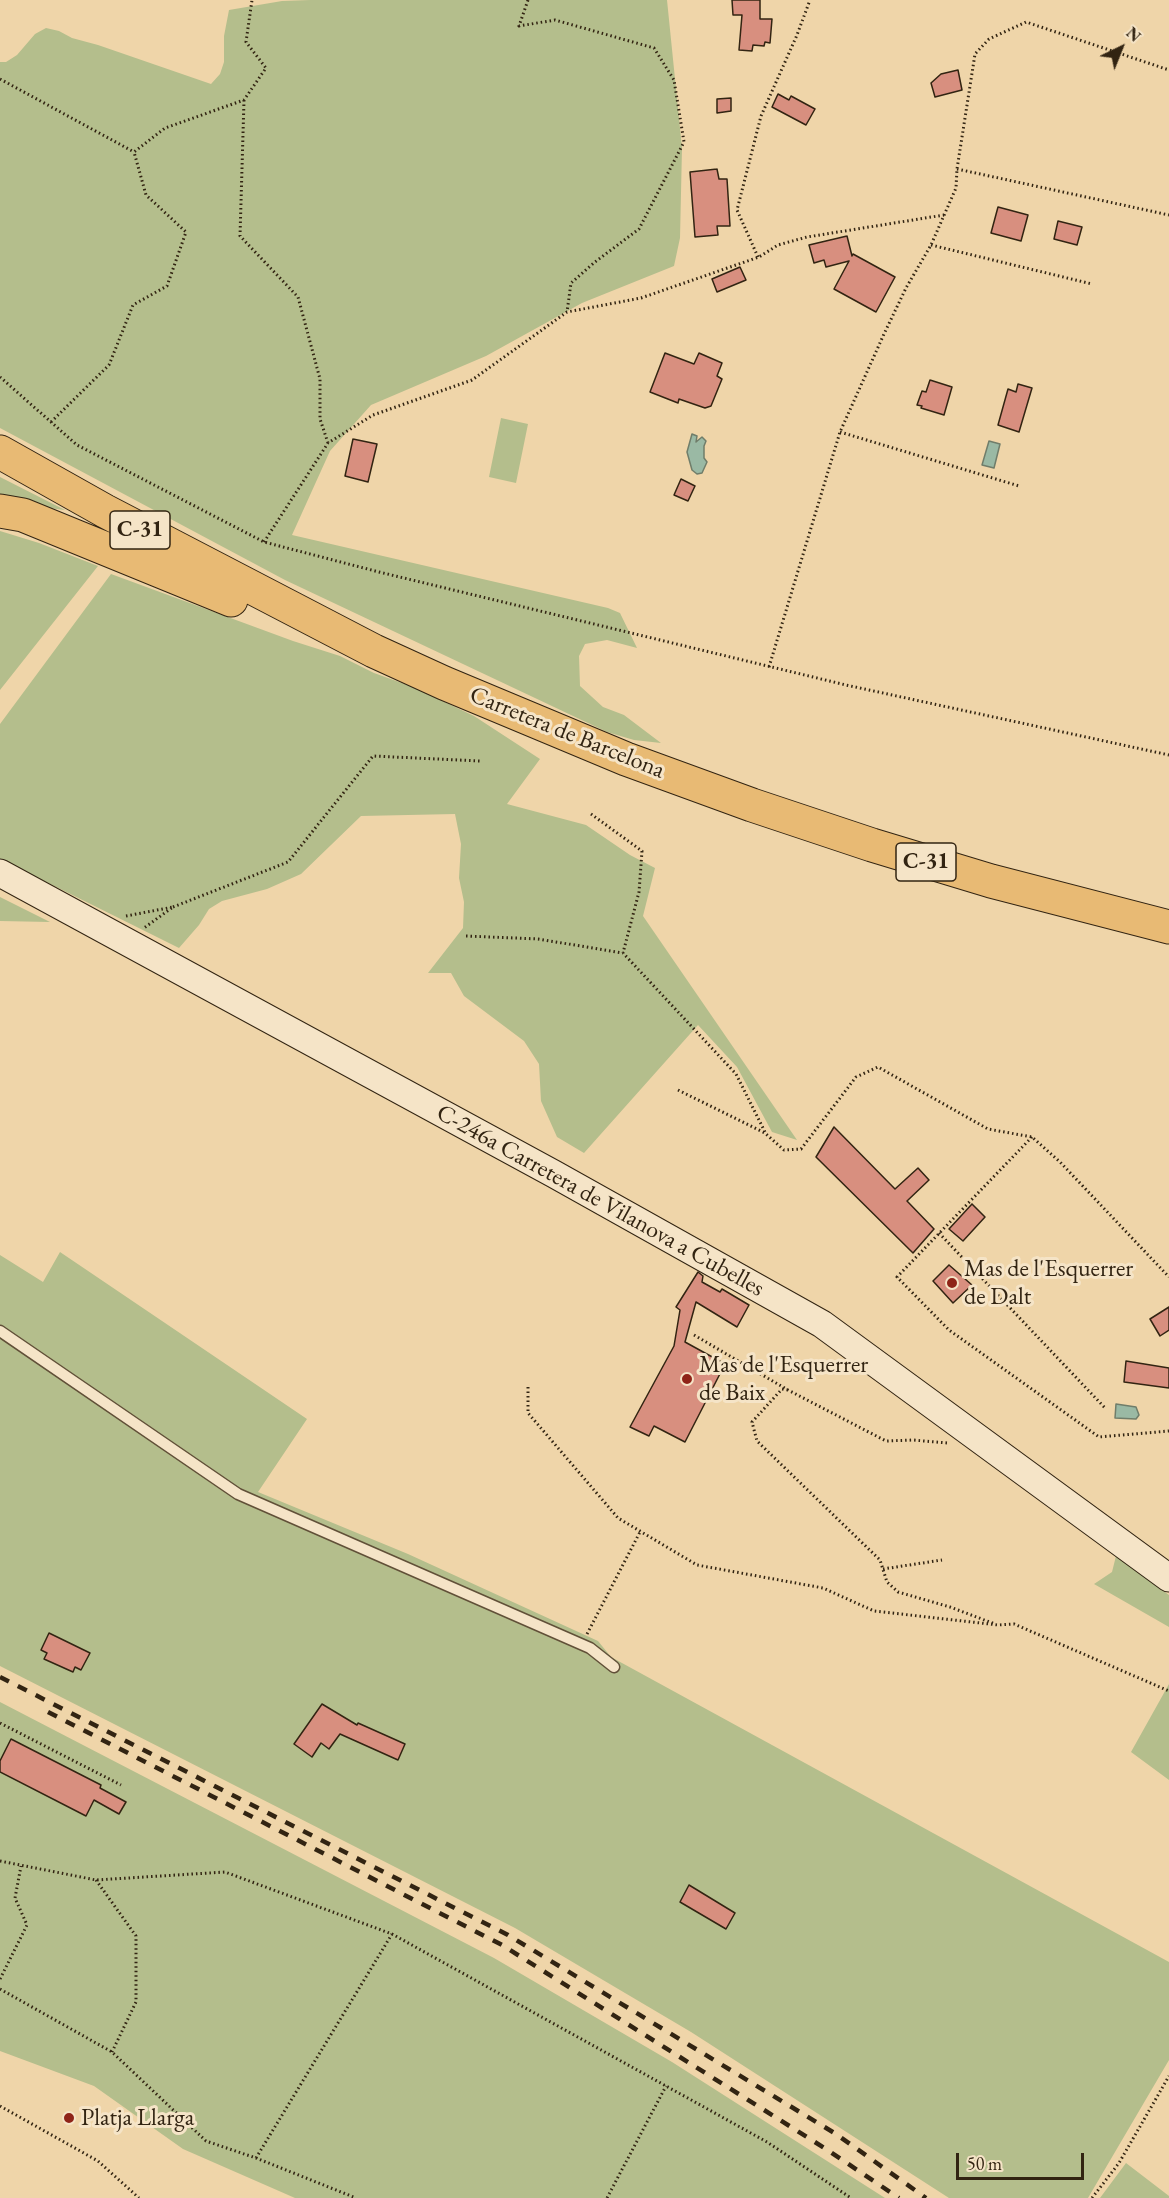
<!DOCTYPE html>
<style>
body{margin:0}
#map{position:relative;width:1169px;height:2198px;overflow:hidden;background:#efd5a9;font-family:"EB Garamond",serif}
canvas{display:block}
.north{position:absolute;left:1091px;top:18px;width:60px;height:60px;-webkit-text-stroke:4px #f5e4c7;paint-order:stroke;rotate:43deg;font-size:16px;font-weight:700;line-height:24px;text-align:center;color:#322412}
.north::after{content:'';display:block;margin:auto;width:21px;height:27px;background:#322412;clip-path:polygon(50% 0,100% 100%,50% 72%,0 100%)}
.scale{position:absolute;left:956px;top:2153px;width:128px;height:27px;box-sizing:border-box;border:3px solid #322412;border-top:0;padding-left:8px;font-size:18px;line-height:21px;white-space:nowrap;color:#322412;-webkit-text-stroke:4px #f5e4c7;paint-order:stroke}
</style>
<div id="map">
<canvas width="1169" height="2198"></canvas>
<div class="north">N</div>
<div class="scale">50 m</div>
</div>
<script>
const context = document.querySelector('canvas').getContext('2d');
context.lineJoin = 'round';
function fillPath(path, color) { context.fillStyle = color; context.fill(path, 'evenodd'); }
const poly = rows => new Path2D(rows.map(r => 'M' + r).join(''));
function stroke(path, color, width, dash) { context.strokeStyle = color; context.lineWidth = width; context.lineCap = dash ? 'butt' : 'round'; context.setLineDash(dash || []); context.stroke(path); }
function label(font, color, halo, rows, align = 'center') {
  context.font = font + ' "EB Garamond",serif'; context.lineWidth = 6; context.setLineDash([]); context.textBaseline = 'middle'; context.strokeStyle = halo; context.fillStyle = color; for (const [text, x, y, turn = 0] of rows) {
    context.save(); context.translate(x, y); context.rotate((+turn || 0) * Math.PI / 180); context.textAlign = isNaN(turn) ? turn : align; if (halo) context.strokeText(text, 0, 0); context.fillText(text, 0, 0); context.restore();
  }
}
fillPath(poly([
 [310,0,667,0,682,148,680,238,674,266,582,303,486,356,371,405,330,451,292,535,608,608,620,613,637,648,607,640,585,644,579,656,580,686,603,707,624,715,661,743,634,740,607,732,285,580,0,428,0,62,6,62,17,55,35,34,46,28,59,31,72,38,98,45,211,84,220,74,224,62,224,36,229,10,282,1],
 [501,418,528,424,516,483,489,477],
 [0,477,65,510,0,502],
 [0,531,39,543,98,566,0,690],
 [111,574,293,641,340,656,374,673,413,687,474,716,540,759,507,804,586,825,630,855,655,868,643,916,797,1140,772,1132,737,1067,698,1025,584,1153,557,1137,541,1101,539,1064,524,1041,464,996,451,973,428,973,463,928,464,902,459,878,461,844,455,814,361,816,301,874,267,889,222,901,209,909,199,925,179,948,0,859,0,724],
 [0,897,50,922,0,921],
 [60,1252,307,1419,258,1492,408,1554,598,1641,611,1657,1169,1962,1169,2060,1088,2198,949,2198,691,2032,515,1928,0,1666,0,1255,43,1282],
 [1116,1556,1169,1595,1169,1627,1094,1584,1112,1572],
 [1169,1684,1169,1780,1131,1752],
 [0,1702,494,1958,672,2062,885,2198,295,2198,183,2149,94,2086,0,2051],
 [1126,2163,1169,2196,1169,2198,1100,2198]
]), '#b4be8c');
const water = poly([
 [692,434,697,436,696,442,702,437,706,441,704,446,704,458,707,462,702,473,697,474,692,470,687,452,692,434],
 [989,441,1000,444,994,468,982,465,989,441],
 [1116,1404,1136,1407,1139,1415,1136,1419,1115,1418,1116,1404]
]);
fillPath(water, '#9ab9a4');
stroke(water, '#707d6a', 1.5);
const building = poly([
 [732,0,760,0,760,19,772,19,770,43,765,42,764,46,753,45,752,51,739,50,742,15,733,15,732,0],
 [958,70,962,90,935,97,931,83,941,74,958,70],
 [778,94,789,100,791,96,815,109,806,125,772,107,778,94],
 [731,98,731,111,717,113,717,99,731,98],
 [717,169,719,179,727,179,730,226,717,226,718,235,695,237,690,172,717,169],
 [998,207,1028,215,1021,241,991,233,998,207],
 [1058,221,1082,227,1077,245,1054,239,1058,221],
 [847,236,852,256,853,254,895,277,876,312,834,289,849,261,826,267,824,260,814,263,809,245,847,236],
 [740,267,746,280,717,292,712,279,740,267],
 [665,353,694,364,699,353,722,363,717,376,722,379,711,406,705,408,679,399,678,403,650,392,665,353],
 [930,380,952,387,944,415,921,408,922,406,917,405,922,391,926,392,930,380],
 [1018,384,1032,388,1019,432,998,425,1008,389,1016,392,1018,384],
 [353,439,377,444,368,482,345,476,353,439],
 [681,479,695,486,688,501,674,495,681,479],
 [834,1127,895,1189,918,1168,929,1180,907,1201,934,1229,913,1253,816,1157,834,1127],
 [972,1204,985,1217,963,1241,949,1229,972,1204],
 [949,1265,972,1285,953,1303,933,1281,949,1265],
 [698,1272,703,1276,702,1282,720,1292,722,1289,749,1305,737,1327,696,1302,685,1342,725,1364,685,1442,654,1426,649,1436,630,1427,674,1346,680,1310,676,1307,698,1272],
 [1169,1307,1169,1330,1160,1336,1150,1319,1169,1307],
 [1126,1361,1169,1368,1169,1388,1124,1382,1126,1361],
 [49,1633,90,1653,81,1670,75,1667,73,1672,44,1659,47,1653,41,1650,49,1633],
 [322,1704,357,1725,358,1723,405,1744,398,1760,340,1734,329,1749,321,1743,312,1757,294,1744,322,1704],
 [11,1739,101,1785,100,1788,126,1802,119,1814,94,1800,86,1816,0,1772,0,1761,11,1739],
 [689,1885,735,1913,726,1929,680,1902,689,1885]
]);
fillPath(building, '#d88f7f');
stroke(building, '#322412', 1.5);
const lane = poly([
 [0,1331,238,1494,590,1648,614,1667]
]);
const secondary = poly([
 [0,873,554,1174,822,1324,1169,1578]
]);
const highway = poly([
 [0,452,105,511,374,651,444,683,626,759,752,805,872,845,991,881,1169,927],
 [0,511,23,515,231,600]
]);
stroke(lane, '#615038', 13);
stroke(secondary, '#322412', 29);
stroke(highway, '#322412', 35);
stroke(poly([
 [528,0,519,26,555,20,654,48,674,80,684,142,639,229,595,262,571,283,567,312],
 [0,79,134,152],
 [244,100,240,236,298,297,320,379,320,419,328,443],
 [957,169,1169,215],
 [931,245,1092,284],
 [758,257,737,210,761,116,797,35,810,0],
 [0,377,77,445,264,542,379,572,846,685,1169,755],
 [51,422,109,365,133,305,167,286,186,232,146,195,134,152,165,128,244,100,266,68,246,42,252,0],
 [840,432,1019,486],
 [264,542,328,443,373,415,472,380,567,312,641,298,759,257,778,245,807,237,944,215],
 [769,667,840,432,884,334,906,288,931,245,956,188,957,169,975,54,989,39,1026,22,1169,70],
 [591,814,642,851,639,892,623,953],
 [173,907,288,862,373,756,480,761],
 [126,916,173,907,144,928],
 [466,936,538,939,623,953,736,1074,765,1132],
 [678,1090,765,1133,784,1150,801,1149,856,1077,878,1067,988,1129,1032,1137,1060,1162,1169,1277],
 [1032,1137,897,1277,949,1330,1099,1437,1169,1431],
 [939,1233,1106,1409],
 [694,1335,788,1390,886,1441,913,1440,947,1443],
 [528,1387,528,1413,618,1518,697,1565,823,1588,874,1611,998,1625,1014,1624,1169,1691],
 [788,1390,782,1389,752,1422,757,1441,880,1560,887,1582,898,1592,950,1607,995,1624],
 [883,1569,942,1560],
 [587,1634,640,1532],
 [0,1723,121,1785],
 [0,1861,96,1880,225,1872,392,1934,767,2142,851,2198],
 [96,1880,136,1936,136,2002,112,2052],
 [0,1979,27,1925,15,1898,21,1866],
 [0,1989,112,2052,206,2141,256,2158,356,2198],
 [0,2106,98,2161,139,2198],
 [256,2158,392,1934],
 [607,2198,666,2086],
 [1092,2198,1119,2163,1169,2076]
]), '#322412', 3, [1.5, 3]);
stroke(lane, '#f5e4c7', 10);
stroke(secondary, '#f5e4c7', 27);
stroke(highway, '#e8ba74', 33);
stroke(poly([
 [0,1677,508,1935,836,2134,926,2198],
 [48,1712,502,1945,826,2149,899,2198]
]), '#322412', 4.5, [10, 10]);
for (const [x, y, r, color] of [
 [952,1283,6,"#8f2418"],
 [687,1379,6,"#8f2418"],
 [69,2118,6,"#8f2418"]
]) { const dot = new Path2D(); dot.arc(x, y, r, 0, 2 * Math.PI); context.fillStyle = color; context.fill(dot); stroke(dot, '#f5e4c7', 2); }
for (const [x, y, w] of [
 [140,530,60],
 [926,862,60]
]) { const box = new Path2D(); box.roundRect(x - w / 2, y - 19, w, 38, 4.5); context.fillStyle = '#f5e4c7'; context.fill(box); stroke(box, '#322412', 1.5); }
label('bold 22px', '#322412', null, [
 ["C-31",140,530],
 ["C-31",926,862]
]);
label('24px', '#322412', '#f5e4c7', [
 ["Carretera de Barcelona",567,733,22],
 ["C-246a Carretera de Vilanova a Cubelles",600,1201,29]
]);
label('24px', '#322412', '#f5e4c7', [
 ["Mas de l'Esquerrer",964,1269],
 ["de Dalt",964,1297],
 ["Mas de l'Esquerrer",699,1365],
 ["de Baix",699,1393],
 ["Platja Llarga",81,2118]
], 'left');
</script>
